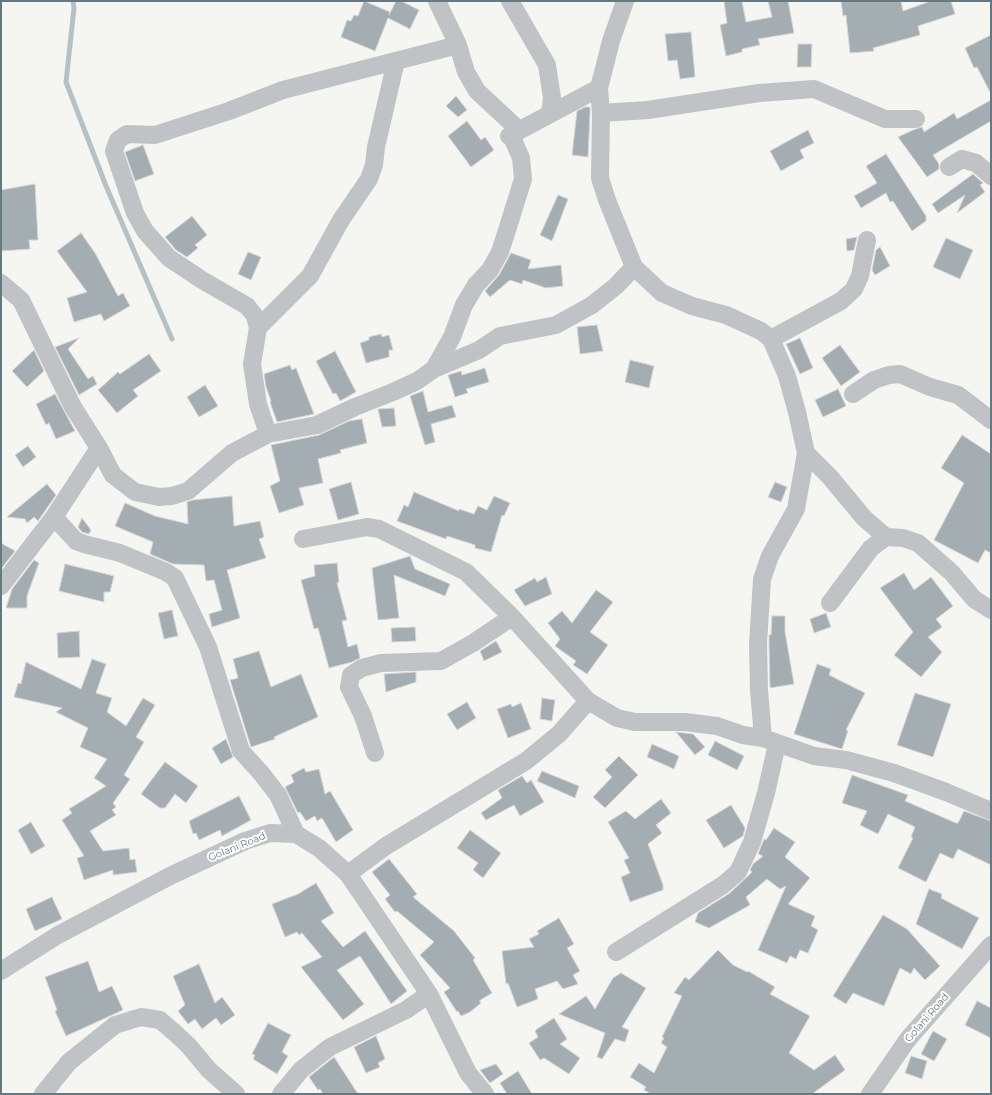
<!DOCTYPE html>
<style>
body{margin:0}
#map{position:relative;width:992px;height:1095px;overflow:hidden;background:#f5f5f2;font-family:Montserrat,sans-serif}
canvas{display:block}
.frame{position:absolute;inset:0;border:2px solid #667881;pointer-events:none}
</style>
<div id="map">
<canvas width="992" height="1095"></canvas>
<div class="frame"></div>
</div>
<script>
const context = document.querySelector('canvas').getContext('2d');
context.lineJoin = 'round';
const poly = rows => new Path2D(rows.map(r => 'M' + r).join(''));
function stroke(path, color, width, dash) { context.strokeStyle = color; context.lineWidth = width; context.lineCap = dash ? 'butt' : 'round'; context.setLineDash(dash || []); context.stroke(path); }
function fillPath(path, color) { context.fillStyle = color; context.fill(path, 'evenodd'); }
function label(font, color, halo, rows, align = 'center') {
  context.font = font + ' Montserrat,sans-serif'; context.lineWidth = 4; context.setLineDash([]); context.textBaseline = 'middle'; context.strokeStyle = halo; context.fillStyle = color; for (const [text, x, y, turn = 0] of rows) {
    context.save(); context.translate(x, y); context.rotate((+turn || 0) * Math.PI / 180); context.textAlign = isNaN(turn) ? turn : align; if (halo) context.strokeText(text, 0, 0); context.fillText(text, 0, 0); context.restore();
  }
}
stroke(poly([
 [73,1,74,8,66,82,106,186,172,339]
]), '#b4c2c5', 5);
const building = poly([
 [364,1,390,12,389,15,396,1,401,1,419,10,410,29,388,18,375,51,341,37,347,20,351,21,354,15,358,16,364,1],
 [724,1,742,1,746,22,772,17,768,1,788,1,794,33,758,39,760,45,742,49,742,52,726,56,720,25,727,23,724,1],
 [841,1,901,1,903,11,931,1,951,1,955,14,918,26,920,35,873,48,874,51,850,53,846,15,843,16,841,1],
 [691,32,695,77,680,79,677,60,668,61,665,34,691,32],
 [991,35,991,94,977,67,974,68,965,48,991,35],
 [798,44,812,44,811,67,797,67,798,44],
 [456,96,467,110,458,117,446,106,456,96],
 [991,100,991,121,933,155,939,164,939,169,927,177,898,137,913,130,922,127,924,132,954,113,957,119,991,100],
 [585,107,590,107,590,113,588,157,572,155,577,111,585,107],
 [467,121,481,140,485,137,494,150,471,167,448,136,467,121],
 [808,130,814,143,800,150,804,158,781,171,770,151,808,130],
 [143,145,154,174,135,181,125,152,143,145],
 [886,154,926,216,926,221,912,231,893,201,890,202,886,193,861,208,854,196,877,183,866,166,886,154],
 [973,174,983,183,980,185,985,192,957,213,965,195,938,213,932,204,973,174],
 [35,184,38,240,29,240,30,249,1,251,1,190,35,184],
 [558,195,568,199,552,241,540,235,558,195],
 [192,216,207,235,195,245,198,248,187,257,176,250,165,237,192,216],
 [81,233,95,253,118,296,123,293,130,306,104,321,101,314,74,322,67,298,87,292,57,251,81,233],
 [857,237,854,250,847,251,846,239,857,237],
 [946,238,973,250,960,279,933,267,946,238],
 [880,247,890,266,875,275,872,270,876,250,880,247],
 [248,252,261,257,251,280,238,274,248,252],
 [511,253,531,260,528,269,561,265,563,286,546,288,523,280,522,284,510,280,490,297,485,291,499,275,511,253],
 [597,325,603,351,580,354,577,327,597,325],
 [381,334,382,337,389,335,393,350,389,350,389,357,366,363,360,343,369,340,369,337,381,334],
 [79,338,68,349,88,379,93,376,97,384,79,395,55,347,79,338],
 [800,338,813,368,800,374,786,344,800,338],
 [840,345,860,372,841,386,822,358,840,345],
 [34,350,44,371,27,387,12,371,34,350],
 [335,351,356,392,340,401,336,393,333,394,316,361,335,351],
 [149,354,161,371,133,390,138,396,117,413,98,390,118,372,120,374,149,354],
 [630,360,654,366,649,388,625,382,630,360],
 [290,365,292,370,296,368,314,414,277,422,270,402,271,401,266,387,264,374,290,365],
 [485,368,489,382,466,389,468,393,455,397,448,375,461,371,462,375,485,368],
 [205,385,218,406,199,417,187,397,205,385],
 [838,389,846,406,823,417,815,400,838,389],
 [423,391,428,412,452,405,456,417,431,424,435,442,425,445,410,396,423,391],
 [55,394,75,431,56,439,49,423,46,425,36,404,55,394],
 [394,408,396,426,382,427,378,409,394,408],
 [362,419,367,443,340,450,341,453,318,459,323,483,299,488,304,505,279,513,270,486,280,481,271,445,319,435,349,421,362,419],
 [962,435,991,454,991,553,985,550,978,563,934,540,964,483,941,468,962,435],
 [28,446,36,457,23,467,15,455,28,446],
 [351,482,359,514,338,520,329,489,351,482],
 [775,482,787,487,781,502,768,497,775,482],
 [47,484,56,495,38,521,34,517,27,523,25,519,7,517,47,484],
 [414,492,459,511,459,509,474,514,478,506,487,510,494,496,510,503,504,516,502,515,491,552,475,548,475,545,447,536,446,539,397,521,404,505,408,507,414,492],
 [232,496,234,526,260,521,264,537,259,539,266,558,227,570,240,618,212,627,209,614,222,610,214,580,206,581,204,565,173,564,150,554,153,542,115,526,125,503,155,516,188,524,187,502,193,500,232,496],
 [82,518,91,530,89,534,82,532,78,527,82,518],
 [1,543,15,551,1,569,1,543],
 [410,556,415,569,450,584,445,596,394,575,399,618,378,620,372,568,410,556],
 [34,560,39,563,27,596,27,608,6,608,12,589,34,560],
 [337,563,339,582,337,583,347,620,342,621,348,647,357,644,360,658,352,662,329,668,318,628,314,629,301,580,315,576,314,565,337,563],
 [65,564,114,576,110,592,104,592,104,602,59,591,65,564],
 [904,573,914,590,931,577,953,606,936,619,942,627,928,637,942,652,921,677,894,655,913,632,880,588,904,573],
 [546,577,552,594,525,606,514,590,535,578,537,582,546,577],
 [596,590,613,602,590,632,608,645,587,674,573,665,576,661,555,646,560,639,548,623,562,611,572,623,596,590],
 [172,610,178,636,164,639,158,613,172,610],
 [826,613,831,627,814,633,810,619,826,613],
 [772,616,785,616,785,632,794,684,770,688,769,644,769,635,771,635,772,616],
 [415,627,416,641,392,642,391,628,415,627],
 [79,631,80,657,58,658,57,633,79,631],
 [496,641,502,652,484,661,480,651,496,641],
 [259,651,271,687,301,674,318,717,274,737,275,739,251,747,230,680,238,678,233,659,259,651],
 [92,659,106,664,96,693,112,698,107,712,126,726,143,698,155,705,136,737,144,742,124,775,130,779,113,803,116,807,112,810,116,815,90,831,103,851,129,848,130,860,135,859,137,872,113,875,113,870,84,880,77,858,84,856,62,820,72,813,69,809,106,786,94,778,107,759,80,747,88,728,56,712,62,708,14,697,18,683,21,684,26,662,81,689,92,659],
 [817,664,831,669,829,675,865,693,846,730,848,731,842,749,794,734,817,664],
 [416,672,416,682,386,692,384,674,416,672],
 [915,693,951,704,933,757,897,745,915,693],
 [542,698,555,700,552,721,540,719,542,698],
 [467,702,476,718,457,730,447,714,467,702],
 [521,703,531,729,508,738,497,709,511,704,512,707,521,703],
 [676,732,693,734,705,747,695,755,676,732],
 [226,739,233,757,221,764,212,748,226,739],
 [715,741,744,756,737,770,708,755,715,741],
 [652,744,679,756,674,769,647,757,652,744],
 [619,756,638,775,605,808,593,797,612,777,605,770,619,756],
 [165,762,198,786,186,803,175,794,165,808,160,808,141,794,165,762],
 [304,768,306,772,319,769,325,794,330,791,353,830,336,842,322,818,317,821,315,816,306,821,300,812,298,813,285,787,294,782,291,775,304,768],
 [542,771,579,786,575,798,537,781,542,771],
 [852,775,908,795,905,801,956,823,958,823,964,811,991,821,991,865,958,849,953,859,940,853,926,882,898,868,913,838,911,837,915,827,888,814,878,834,860,825,867,811,842,803,852,775],
 [522,776,527,783,531,780,544,802,520,816,514,805,486,820,481,813,502,798,498,790,522,776],
 [239,796,251,820,222,836,220,830,199,840,196,833,193,834,189,821,239,796],
 [661,799,671,813,656,825,662,833,648,844,663,885,663,890,630,902,621,877,630,873,624,860,629,858,608,822,626,811,635,819,661,799],
 [731,805,745,828,743,836,724,848,706,820,731,805],
 [31,822,45,846,31,854,18,830,31,822],
 [774,828,795,842,785,857,810,878,788,904,815,916,811,926,818,930,808,953,800,950,796,959,790,956,787,963,758,950,786,886,780,889,767,879,746,897,750,905,709,928,695,922,698,913,730,893,752,872,750,870,753,864,763,856,758,854,764,839,766,840,774,828],
 [470,830,501,853,483,878,473,870,478,863,457,848,470,830],
 [389,859,417,894,413,897,454,931,475,958,473,960,492,993,479,1001,481,1003,470,1012,461,1016,458,1011,457,1012,444,992,450,988,420,955,434,942,397,911,395,912,385,899,390,895,372,872,389,859],
 [316,883,334,913,321,921,343,947,365,931,407,991,391,1004,360,956,337,970,364,1004,343,1020,301,967,322,957,302,933,299,935,297,932,285,937,272,904,298,894,316,883],
 [929,889,942,894,941,898,979,918,962,949,916,924,929,889],
 [52,897,62,919,35,931,26,909,52,897],
 [883,915,907,929,940,966,925,980,914,968,911,974,900,968,884,1006,853,993,846,1004,833,996,883,915],
 [559,918,574,944,567,948,580,971,573,975,578,984,563,989,557,981,535,989,538,999,517,1007,508,983,506,984,502,951,534,947,529,939,539,934,537,931,559,918],
 [718,950,733,965,747,972,748,971,775,987,770,994,810,1016,789,1053,814,1070,835,1055,845,1070,812,1094,651,1094,644,1090,646,1087,630,1077,639,1063,654,1073,667,1047,661,1043,664,1038,662,1037,682,996,674,993,685,977,689,980,718,950],
 [88,961,99,992,112,986,123,1010,66,1036,55,1011,57,1010,45,977,88,961],
 [199,964,215,1003,222,997,235,1015,221,1025,216,1018,202,1029,195,1019,188,1024,178,1011,185,1005,173,976,199,964],
 [621,973,646,988,622,1027,629,1030,625,1042,615,1039,602,1059,597,1057,605,1033,559,1014,586,996,595,1009,613,978,621,973],
 [977,1001,991,1008,991,1038,965,1025,977,1001],
 [554,1018,567,1039,560,1044,580,1058,569,1074,544,1058,540,1060,529,1043,538,1037,535,1031,537,1029,554,1018],
 [268,1023,291,1035,282,1052,288,1056,277,1074,253,1059,255,1055,252,1054,268,1023],
 [933,1031,947,1039,934,1061,921,1054,933,1031],
 [376,1036,385,1059,378,1063,380,1067,366,1073,354,1047,376,1036],
 [911,1056,927,1061,922,1079,905,1073,911,1056],
 [334,1057,358,1094,323,1094,320,1089,318,1090,309,1077,334,1057],
 [496,1064,503,1074,490,1083,480,1070,496,1064],
 [518,1071,532,1094,507,1094,500,1083,518,1071]
]);
fillPath(building, '#a4adb1');
stroke(building, '#d7d6d5', 1);
stroke(poly([
 [437,1,458,45,466,72,477,91,519,130],
 [510,1,547,65,552,98,550,114],
 [625,1,611,41,599,88,601,113,600,178,607,200,634,267,662,293,692,306,726,315,761,331,771,339,787,376,797,412,806,453,796,509,770,556,762,579,758,644,759,690,763,738],
 [601,113,648,110,759,93,814,89,885,119,916,119],
 [509,136,599,88],
 [949,167,962,159,976,163,991,176],
 [1,283,21,300,73,407,99,448,54,517,1,586],
 [258,328,310,276,341,220,369,179,374,165,376,147,396,61],
 [771,339,841,301,854,289,860,276,867,240],
 [434,369,479,350,500,336,556,325,592,305,616,286,634,267],
 [853,394,874,380,889,375,900,374,930,387,958,395,991,420],
 [268,434,258,404,252,364,258,328,255,316,247,306,202,280,169,258,145,231,135,213,114,151,118,140,127,134,155,135,229,111,283,90,458,45],
 [99,448,113,475,135,492,159,497,172,496,188,491,232,453,268,434,317,425,355,407,393,392,417,381,434,369,452,337,464,305,476,285,490,270,500,252,509,224,523,179,521,158,511,135],
 [806,453,830,477,864,518,886,537],
 [54,517,76,541,84,544,120,553,166,572,175,578,208,647,241,751,261,773,278,795,296,834],
 [303,539,367,527,379,529,466,572,512,617,588,701,617,718,635,722,685,722,717,726,743,735,763,738,814,756,846,760,894,773,946,792,991,811],
 [830,603,871,548,886,537,903,538,918,543,952,573,974,599,991,610],
 [375,753,363,716,349,687,351,675,362,668,381,663,441,661,473,643,512,617],
 [348,874,386,846,526,761,559,734,588,701],
 [616,952,723,885,738,872,752,842,766,793,777,744],
 [1,971,58,935,172,875,245,841,270,833,296,834,319,848,348,874,429,994,468,1073,485,1094],
 [43,1094,69,1062,115,1025,141,1017,160,1020,175,1033,188,1045,209,1070,236,1094],
 [281,1094,301,1070,330,1047,406,1010,429,994],
 [870,1094,908,1039,991,945]
]), '#bfc3c6', 18);
label('10px', '#667881', '#fff', [
 ["Golani Road",237,847,-22],
 ["Golani Road",927,1018,-49]
]);
</script>
